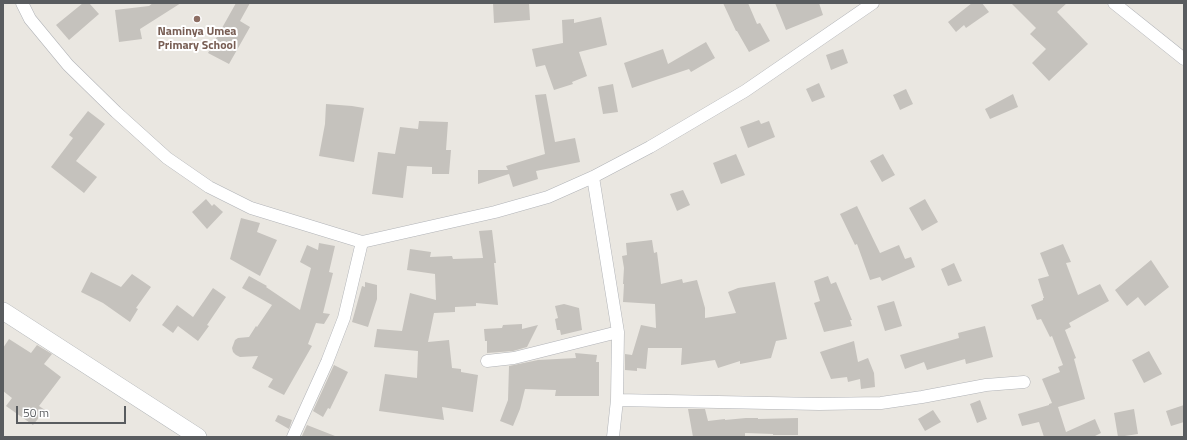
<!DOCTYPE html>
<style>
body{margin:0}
#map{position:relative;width:1187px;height:440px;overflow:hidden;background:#eae7e1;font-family:"Titillium Web",sans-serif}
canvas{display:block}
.frame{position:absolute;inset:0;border:4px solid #595c5f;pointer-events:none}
.scale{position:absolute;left:16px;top:406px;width:110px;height:18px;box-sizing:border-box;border:2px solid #595c5f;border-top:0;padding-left:5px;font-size:12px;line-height:14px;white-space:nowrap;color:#595c5f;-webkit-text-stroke:3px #fff;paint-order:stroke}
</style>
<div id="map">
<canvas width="1187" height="440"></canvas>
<div class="frame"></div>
<div class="scale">50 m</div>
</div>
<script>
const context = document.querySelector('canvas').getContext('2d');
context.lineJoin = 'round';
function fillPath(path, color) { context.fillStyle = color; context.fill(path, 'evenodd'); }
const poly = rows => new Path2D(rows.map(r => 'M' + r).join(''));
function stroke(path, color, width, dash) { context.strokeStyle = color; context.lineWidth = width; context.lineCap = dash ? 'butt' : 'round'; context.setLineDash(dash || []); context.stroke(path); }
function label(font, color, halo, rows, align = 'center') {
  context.font = font + ' "Titillium Web",sans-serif'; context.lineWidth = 4; context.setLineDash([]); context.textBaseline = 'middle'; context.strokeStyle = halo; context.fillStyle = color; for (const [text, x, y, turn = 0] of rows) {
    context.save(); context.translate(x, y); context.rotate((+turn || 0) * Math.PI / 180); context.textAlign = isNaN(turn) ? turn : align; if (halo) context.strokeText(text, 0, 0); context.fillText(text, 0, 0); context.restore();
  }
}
fillPath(poly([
 [83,3,89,3,99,14,69,40,56,25],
 [153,3,181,3,140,29,142,39,119,42,115,10,149,6],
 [236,3,250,3,240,21,250,27,229,64,208,53],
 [493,3,529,3,530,20,494,23],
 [723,3,748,3,757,24,760,23,770,41,749,52,737,31,736,31],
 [775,3,819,3,823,15,786,30],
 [972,3,982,3,989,12,966,28,964,25,956,32,948,22],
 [1011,3,1067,3,1057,12,1088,44,1049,81,1032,63,1046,49,1030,34,1036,28],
 [601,17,607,45,579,52,587,76,572,82,573,84,554,90,545,65,536,67,532,49,563,43,562,20,574,19,574,23],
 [706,42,715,58,691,72,689,69,632,88,624,63,663,49,668,64],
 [843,49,848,63,831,70,826,55],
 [819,83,825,97,812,102,806,89],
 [613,84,618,112,603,114,598,87],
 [906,89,913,104,900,110,893,95],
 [546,94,555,142,575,138,580,162,536,171,538,179,513,187,509,174,478,184,478,170,508,170,506,166,545,154,535,95],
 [1013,94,1018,107,990,119,985,109],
 [326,104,352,106,364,108,354,162,319,156,325,124],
 [88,111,105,124,76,161,97,177,84,193,51,167,73,138,69,135],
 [759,120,761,124,769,121,775,137,748,148,740,127],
 [419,121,448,122,446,150,451,150,449,174,432,174,432,167,407,166,403,198,372,194,378,152,395,154,400,127,418,129],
 [736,154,745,175,721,184,713,163],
 [883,154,895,175,882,182,870,161],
 [683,190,690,205,677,211,670,194],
 [206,199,212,206,214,204,223,212,207,229,192,212],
 [925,199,938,222,922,231,909,208],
 [857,206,880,253,899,245,905,259,911,257,915,267,882,281,880,277,870,280,857,244,855,245,840,214],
 [241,218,260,223,257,232,277,240,260,276,230,259],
 [492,230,496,263,494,263,498,305,476,303,476,306,455,307,455,312,434,313,428,342,449,340,452,368,461,369,461,372,478,375,473,412,442,407,444,420,379,411,385,374,417,378,418,351,374,347,377,329,402,331,410,293,436,300,435,274,407,270,410,249,431,252,430,257,452,256,453,259,483,258,479,231],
 [652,240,654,253,657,252,661,284,682,279,683,283,697,280,705,308,705,318,736,313,728,292,738,288,775,282,787,339,776,341,771,358,740,364,740,361,718,368,715,360,681,365,682,348,648,348,646,369,637,368,637,371,625,370,625,354,632,355,641,325,656,328,655,304,623,302,624,284,623,284,624,268,622,256,627,255,626,243],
 [319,243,335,246,329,272,333,273,323,313,330,314,324,324,316,323,308,344,312,346,284,395,268,387,273,379,252,368,258,356,240,357,236,355,233,352,232,348,235,340,238,338,249,337,256,326,257,327,272,305,242,288,249,276,267,286,266,287,300,310,311,268,300,262,307,245,318,250],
 [1063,244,1071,262,1066,263,1078,295,1100,284,1109,301,1069,323,1071,327,1065,330,1076,358,1074,359,1085,399,1058,407,1066,432,1095,419,1101,433,1093,437,1044,437,1039,422,1022,426,1018,414,1049,405,1049,404,1052,403,1042,379,1060,372,1058,367,1063,365,1052,336,1050,337,1041,319,1037,320,1031,305,1043,300,1043,298,1044,298,1038,279,1049,276,1040,253],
 [1151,260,1169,287,1145,306,1138,297,1127,306,1115,290],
 [954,263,962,281,948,286,941,269],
 [91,272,121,287,132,274,151,287,136,308,138,309,130,322,103,303,81,292],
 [828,276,831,284,836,282,852,320,850,320,852,326,824,332,814,303,820,301,814,281],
 [365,282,377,285,377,299,368,327,352,322,362,286,365,287],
 [213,288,226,297,207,325,209,326,198,341,178,326,173,333,162,325,177,305,193,317],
 [894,301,902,326,885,331,877,306],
 [564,304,579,308,582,330,561,335,560,330,557,330,555,319,558,318,555,306],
 [522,324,522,329,538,325,527,347,513,351,487,353,487,341,485,341,484,329,502,328,503,325],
 [985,326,993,357,966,364,965,359,927,370,924,362,905,369,900,355,959,338,958,333],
 [9,339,31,353,37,345,52,354,44,364,61,377,39,406,45,410,33,425,6,406,12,398,3,391,3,348],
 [854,341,858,362,868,358,874,373,875,387,861,389,860,379,848,382,847,377,831,379,820,352],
 [1149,351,1162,374,1144,383,1132,360],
 [575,353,597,355,596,362,599,362,599,396,555,396,556,390,525,389,520,409,513,426,500,421,508,400,509,366,538,360,576,358],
 [334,365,348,372,330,409,328,408,323,417,313,411],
 [980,400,987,419,977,423,970,404],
 [1184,405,1184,422,1171,426,1166,411],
 [688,409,705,409,708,421,725,419,725,420,746,418,758,418,758,419,798,418,798,435,773,435,773,434,745,433,745,437,693,437],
 [1134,409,1138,434,1118,437,1114,413],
 [933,410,941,422,925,431,918,419],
 [278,415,292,420,289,429,275,421],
 [307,425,335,436,335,437,304,437,302,436]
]), '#c5c2bd');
const street = poly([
 [22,3,30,19,68,65,116,112,167,158,209,187,251,208,362,242],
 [1114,3,1184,59],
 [593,177,618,332,617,400,613,437],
 [487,361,514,358,618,332],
 [617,400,819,404,881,403,922,397,986,385,1024,382],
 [293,437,327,362,344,318,362,242,495,212,548,197,593,177,650,147,745,91,873,3]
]);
const secondary = poly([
 [3,311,198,437]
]);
stroke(street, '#b1b3b7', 13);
stroke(secondary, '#b0b3b6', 18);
stroke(street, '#fff', 12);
stroke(secondary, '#fff', 17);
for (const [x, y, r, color] of [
 [197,19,4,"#8d6e63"]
]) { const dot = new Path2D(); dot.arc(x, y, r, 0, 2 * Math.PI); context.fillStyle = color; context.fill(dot); stroke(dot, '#fff', 1.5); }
label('bold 12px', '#785e54', '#fff', [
 ["Naminya Umea",197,32],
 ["Primary School",197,46]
]);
</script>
